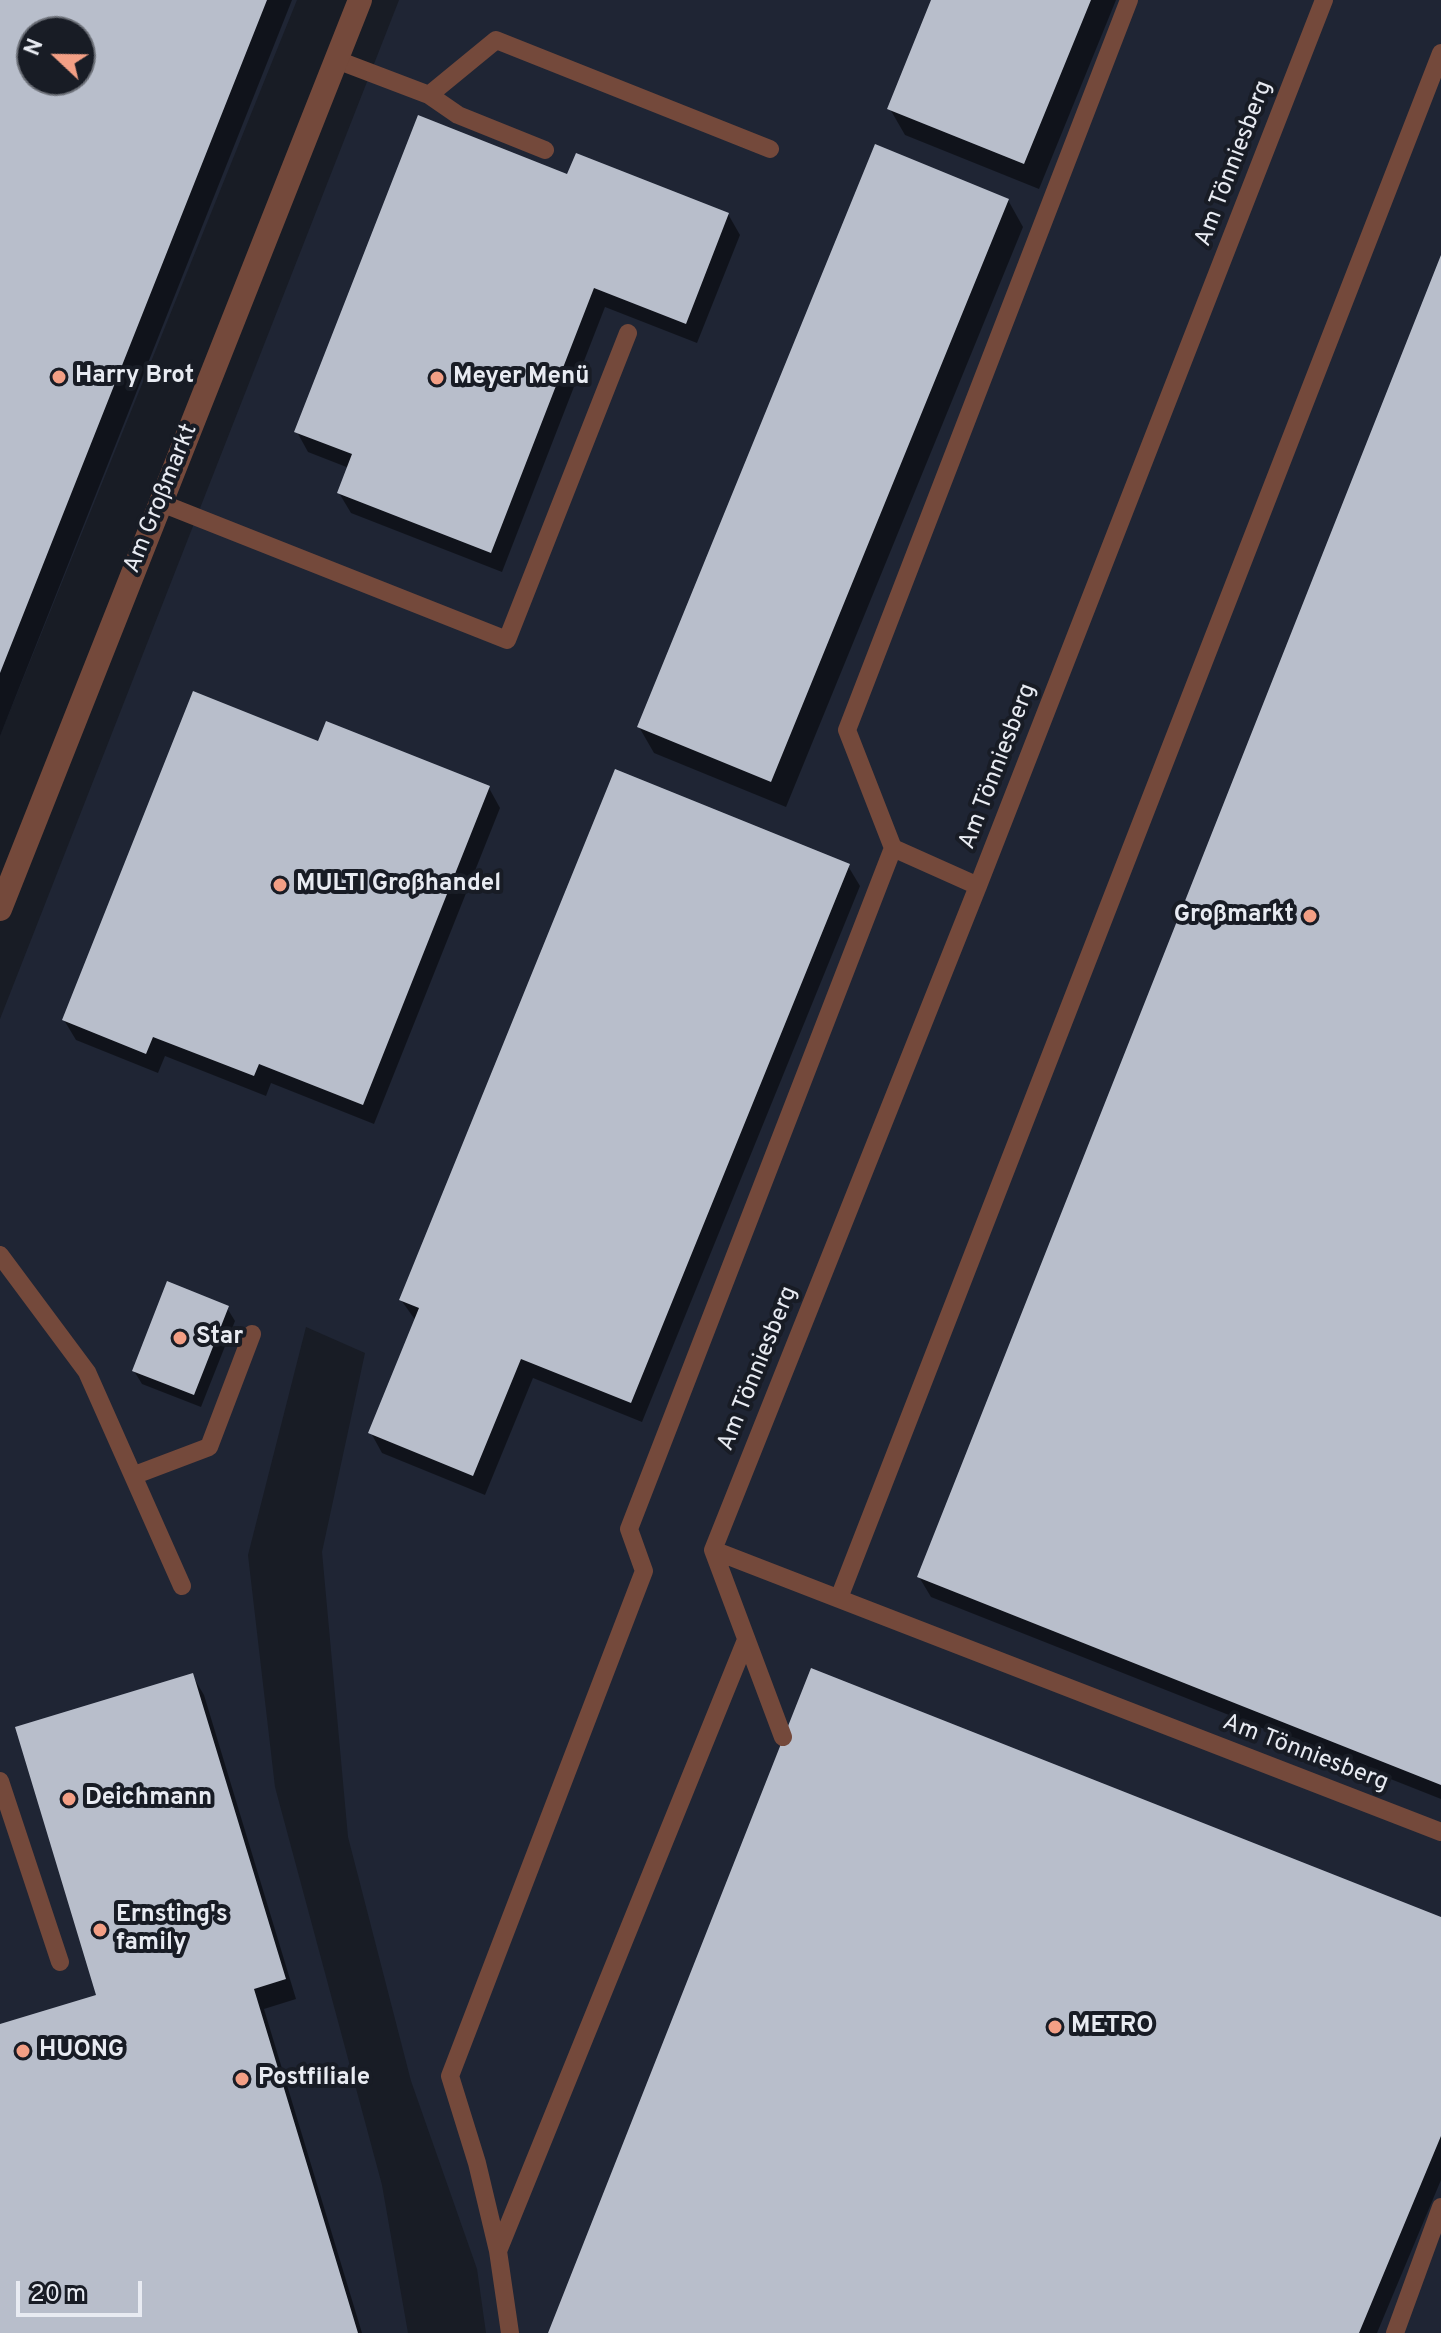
<!DOCTYPE html>
<meta charset="utf-8">
<style>
body{margin:0}
#map{position:relative;width:1441px;height:2333px;overflow:hidden;background:#181c25;font-family:Overpass,sans-serif}
canvas{display:block}
.north{position:absolute;left:16px;top:16px;width:80px;height:80px;box-sizing:border-box;background:#181c25;border:2px solid #6b6f77;border-radius:50%;rotate:292deg;font-size:22px;font-weight:700;line-height:32px;text-align:center;color:#e8ebf2}
.north::after{content:'';display:block;margin:auto;width:28px;height:36px;background:#f39f85;clip-path:polygon(50% 0,100% 100%,50% 72%,0 100%)}
.scale{position:absolute;left:16px;top:2281px;width:126px;height:36px;box-sizing:border-box;border:4px solid #e8ebf2;border-top:0;padding-left:10px;font-size:24px;line-height:28px;white-space:nowrap;color:#e8ebf2;-webkit-text-stroke:6px #181c25;paint-order:stroke}
</style>
<div id="map">
<canvas width="1441" height="2333"></canvas>
<div class="north">N</div>
<div class="scale">20 m</div>
</div>
<script>
const context = document.querySelector('canvas').getContext('2d');
context.lineJoin = 'round';
function fillPath(path, color) { context.fillStyle = color; context.fill(path, 'evenodd'); }
const poly = rows => new Path2D(rows.map(r => 'M' + r).join(''));
function stroke(path, color, width, dash) { context.strokeStyle = color; context.lineWidth = width; context.lineCap = dash ? 'butt' : 'round'; context.setLineDash(dash || []); context.stroke(path); }
function label(font, color, halo, rows, align = 'center') {
  context.font = font + ' Overpass,sans-serif'; context.lineWidth = 8; context.setLineDash([]); context.textBaseline = 'middle'; context.strokeStyle = halo; context.fillStyle = color; for (const [text, x, y, turn = 0] of rows) {
    context.save(); context.translate(x, y); context.rotate((+turn || 0) * Math.PI / 180); context.textAlign = isNaN(turn) ? turn : align; if (halo) context.strokeText(text, 0, 0); context.fillText(text, 0, 0); context.restore();
  }
}
fillPath(poly([
 [0,0,297,0,0,736],
 [32,32,80,32,80,80,32,80],
 [399,0,1441,0,1441,2333,486,2333,477,2269,411,2081,348,1837,322,1552,365,1353,306,1327,248,1555,275,1787,382,2185,408,2333,0,2333,0,1019]
]), '#1f2534');
fillPath(poly([
 [0,0,292,0,0,736],
 [32,32,80,32,80,80,32,80],
 [934,0,1116,0,1039,189,905,135,890,109],
 [569,177,728,214,740,235,697,343,605,307,502,572,351,513,339,493,349,468,308,452,297,432],
 [1008,200,1023,227,786,807,654,753,639,727],
 [1441,260,1441,1799,931,1597,919,1577],
 [319,743,489,788,500,808,374,1124,271,1083,266,1096,165,1056,158,1073,76,1040,64,1020],
 [848,866,860,886,642,1422,533,1378,485,1495,382,1453,371,1433,416,1321,401,1300],
 [227,1308,235,1321,201,1407,142,1384,134,1371],
 [192,1675,204,1695,296,1999,264,2009,362,2333,0,2333,0,2026,98,1996],
 [1441,1920,1441,2180,1377,2333,550,2333]
]), '#0007');
fillPath(poly([
 [0,0,267,0,0,673],
 [32,32,80,32,80,80,32,80],
 [931,0,1091,0,1024,164,887,109],
 [418,115,567,174,576,153,729,213,686,324,594,288,491,553,337,493,352,454,294,432],
 [875,144,1009,199,771,782,637,727],
 [1441,255,1441,1785,917,1577],
 [193,691,318,741,326,721,490,786,363,1105,259,1064,254,1076,153,1037,146,1054,62,1020],
 [615,769,850,864,631,1403,521,1359,473,1476,368,1433,419,1308,399,1300],
 [167,1281,229,1306,194,1395,132,1371],
 [811,1668,1441,1917,1441,2136,1359,2333,548,2333],
 [193,1673,286,1979,254,1989,358,2333,0,2333,0,2024,96,1995,15,1727]
]), '#b8becb');
stroke(poly([
 [337,60,429,95,458,115,545,150],
 [429,95,496,40,770,149],
 [161,503,507,640,628,333],
 [978,886,893,848,847,730,1129,0],
 [0,1255,87,1372,182,1586],
 [135,1475,209,1447,252,1334],
 [713,1550,1441,1832],
 [839,1598,1441,53],
 [783,1737,713,1550,978,886,1324,0],
 [0,1781,60,1962],
 [498,2251,746,1640],
 [510,2333,498,2251,477,2163,450,2076,644,1571,629,1529,893,848],
 [1395,2333,1441,2207]
]), '#74493b', 18);
stroke(poly([
 [0,909,360,0]
]), '#74493b', 24);
for (const [x, y, r, color] of [
 [59,377,8,"#f39f85"],
 [437,378,8,"#f39f85"],
 [280,885,8,"#f39f85"],
 [1310,916,8,"#f39f85"],
 [180,1338,8,"#f39f85"],
 [69,1799,8,"#f39f85"],
 [100,1930,8,"#f39f85"],
 [1055,2027,8,"#f39f85"],
 [23,2051,8,"#f39f85"],
 [242,2079,8,"#f39f85"]
]) { const dot = new Path2D(); dot.arc(x, y, r, 0, 2 * Math.PI); context.fillStyle = color; context.fill(dot); stroke(dot, '#181c25', 3); }
label('24px', '#e8ebf2', '#181c25', [
 ["Am Tönniesberg",1235,164,-69],
 ["Am Großmarkt",162,499,-68],
 ["Am Tönniesberg",999,767,-69],
 ["Am Tönniesberg",759,1369,-68],
 ["Am Tönniesberg",1305,1754,21]
]);
label('bold 24px', '#e8ebf2', '#181c25', [
 ["Harry Brot",75,377],
 ["Meyer Menü",453,378],
 ["MULTI Großhandel",296,885],
 ["Großmarkt",1294,916,"right"],
 ["Star",196,1338],
 ["Deichmann",85,1799],
 ["Ernsting's",116,1916],
 ["family",116,1944],
 ["METRO",1071,2027],
 ["HUONG",39,2051],
 ["Postfiliale",258,2079]
], 'left');
</script>
